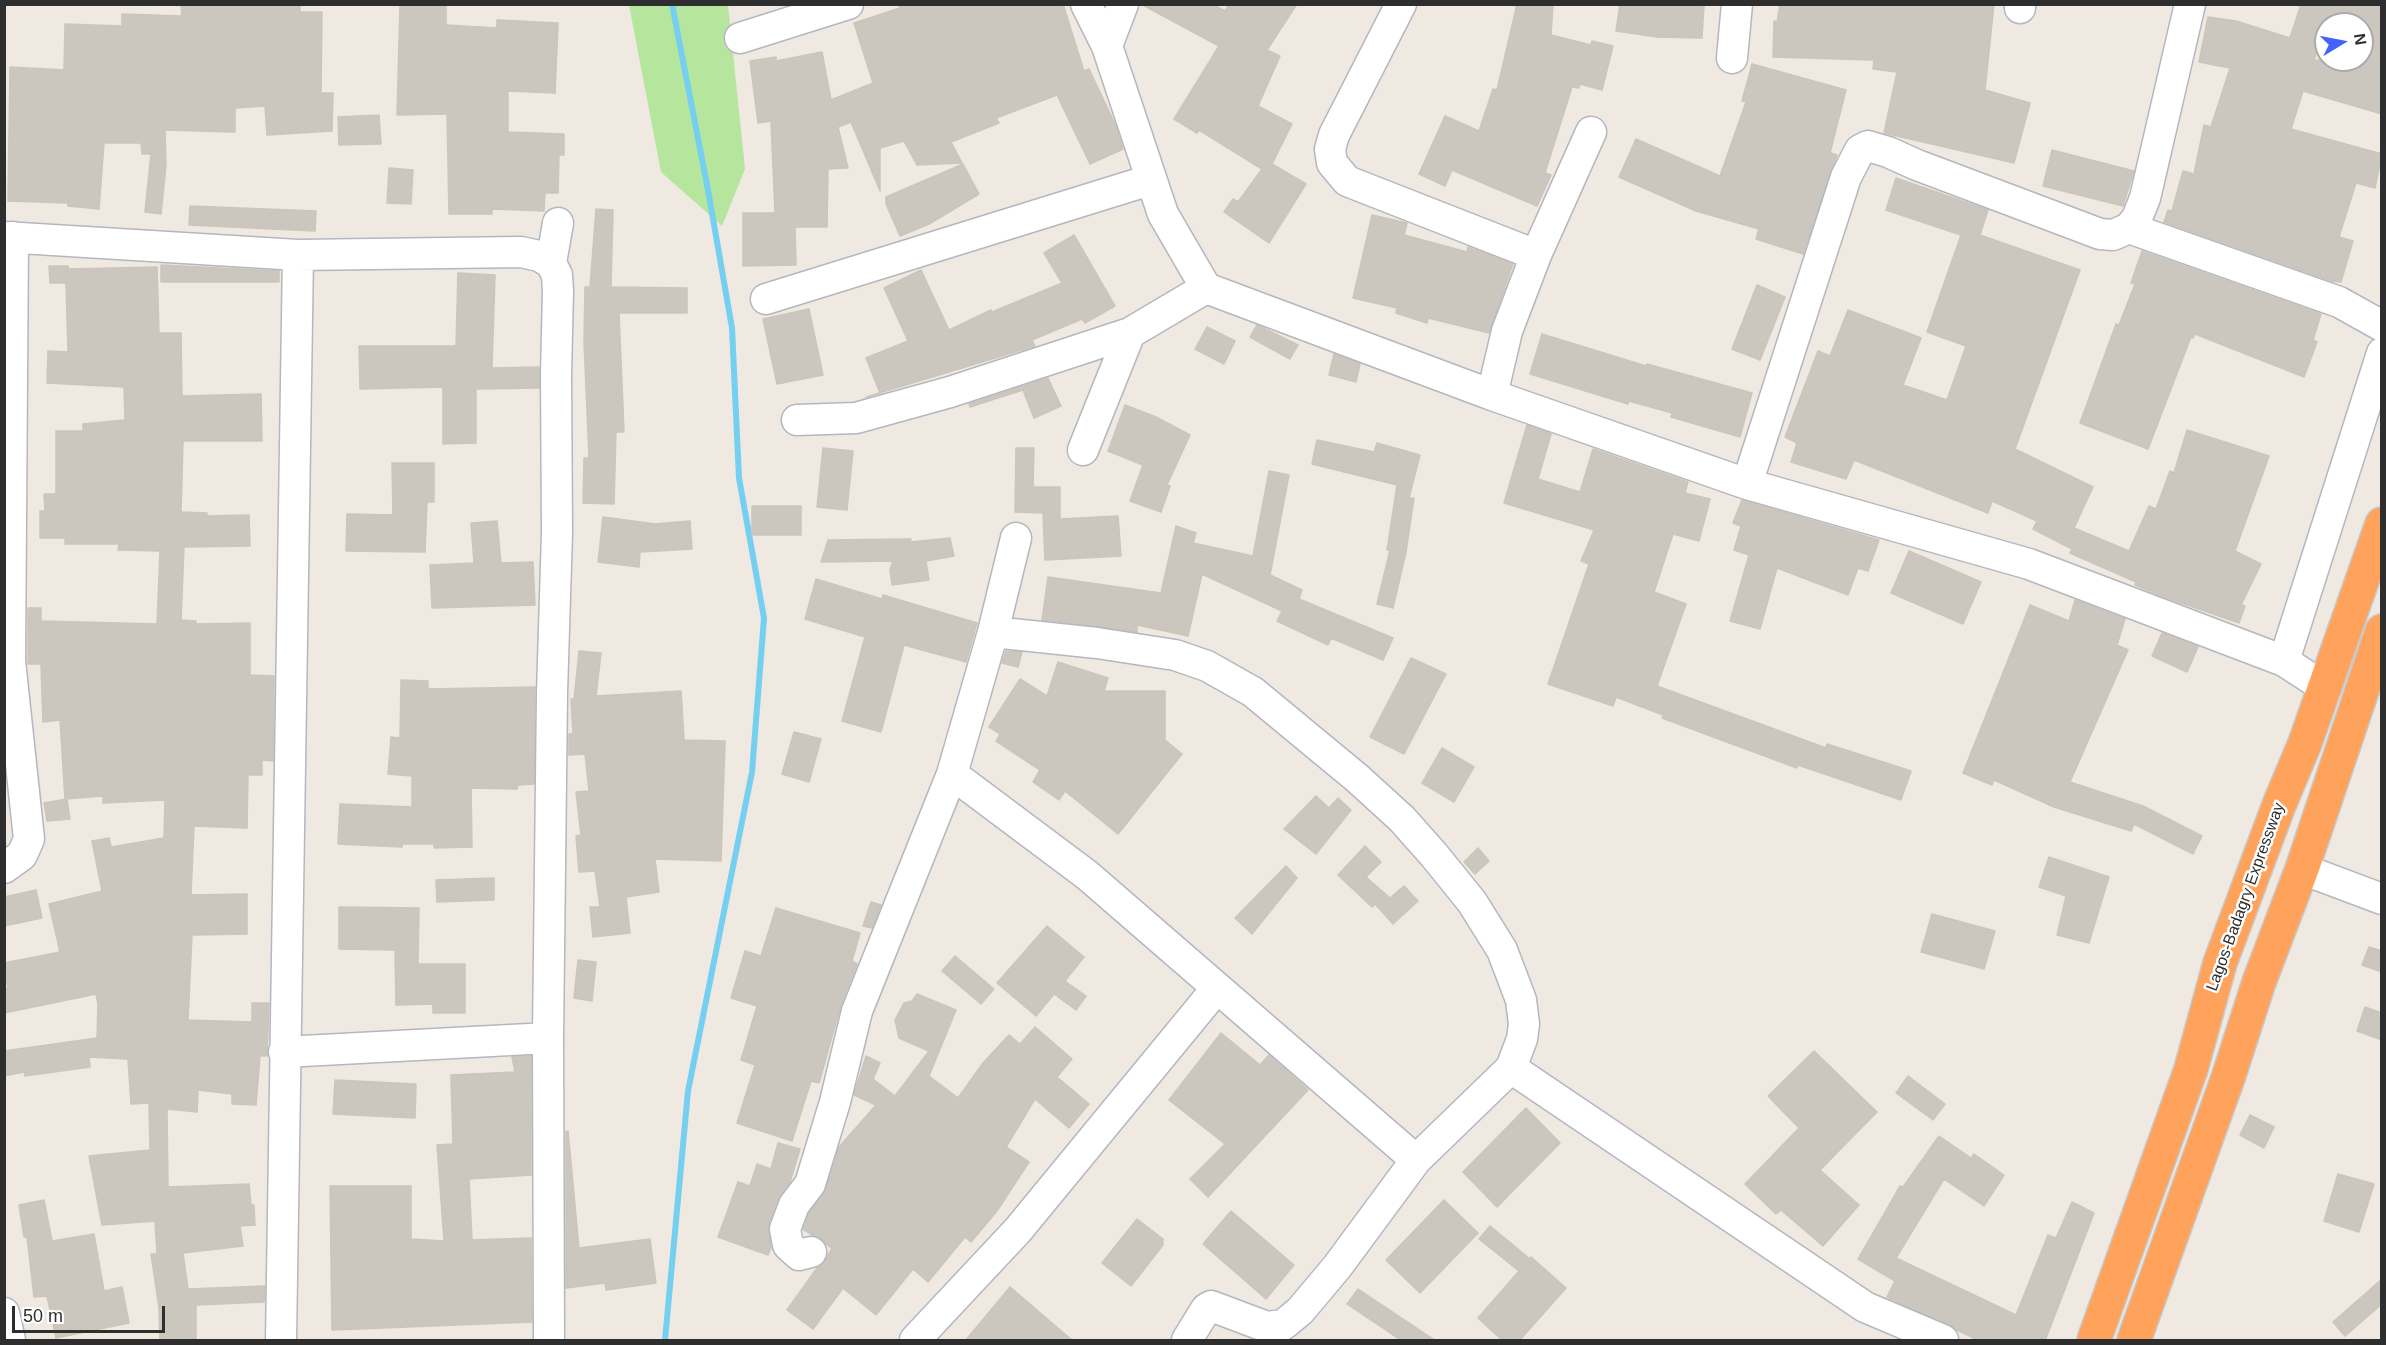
<!DOCTYPE html>
<style>
body{margin:0}
#map{position:relative;width:2386px;height:1345px;overflow:hidden;background:#efe9e1;font-family:Arial,sans-serif}
canvas{display:block}
.frame{position:absolute;inset:0;border:6px solid #2e2e2e;pointer-events:none}
.north{position:absolute;left:2314px;top:12px;width:60px;height:60px;box-sizing:border-box;background:#fff;border:2px solid #ababab;border-radius:50%;rotate:80deg;font-size:16px;font-weight:700;line-height:24px;text-align:center;color:#2e2e2e}
.north::after{content:'';display:block;margin:auto;width:21px;height:27px;background:#4264fb;clip-path:polygon(50% 0,100% 100%,50% 72%,0 100%)}
.scale{position:absolute;left:12px;top:1306px;width:153px;height:27px;box-sizing:border-box;border:3px solid #2e2e2e;border-top:0;padding-left:8px;font-size:18px;line-height:21px;white-space:nowrap;color:#2e2e2e;-webkit-text-stroke:4px #fff;paint-order:stroke}
</style>
<div id="map">
<canvas width="2386" height="1345"></canvas>
<div class="frame"></div>
<div class="north">N</div>
<div class="scale">50 m</div>
</div>
<script>
const context = document.querySelector('canvas').getContext('2d');
context.lineJoin = 'round';
function fillPath(path, color) { context.fillStyle = color; context.fill(path, 'evenodd'); }
const poly = rows => new Path2D(rows.map(r => 'M' + r).join(''));
function stroke(path, color, width, dash) { context.strokeStyle = color; context.lineWidth = width; context.lineCap = dash ? 'butt' : 'round'; context.setLineDash(dash || []); context.stroke(path); }
function label(font, color, halo, rows, align = 'center') {
  context.font = font + ' Arial,sans-serif'; context.lineWidth = 5; context.setLineDash([]); context.textBaseline = 'middle'; context.strokeStyle = halo; context.fillStyle = color; for (const [text, x, y, turn = 0] of rows) {
    context.save(); context.translate(x, y); context.rotate((+turn || 0) * Math.PI / 180); context.textAlign = isNaN(turn) ? turn : align; if (halo) context.strokeText(text, 0, 0); context.fillText(text, 0, 0); context.restore();
  }
}
fillPath(poly([
 [629,5,728,5,745,169,722,226,661,172]
]), '#b6e59e');
stroke(poly([
 [665,1340,688,1091,752,772,764,618,739,478,732,328,708,190,672,4]
]), '#75cff0', 6);
const building = poly([
 [181,4,300,4,300,12,322,12,321,93,333,93,332,131,267,135,265,106,235,108,235,132,165,130,166,165,161,214,145,212,151,154,142,154,141,143,104,143,99,209,68,206,68,203,8,201,10,67,64,70,65,24,122,26,122,14,182,16,181,4],
 [400,4,446,4,446,25,497,28,497,20,558,23,555,93,508,91,508,132,564,134,564,155,559,155,558,193,545,193,544,211,492,209,492,214,449,214,447,114,397,115,400,4],
 [898,4,1063,4,1084,71,1089,69,1115,124,1123,149,1090,164,1057,95,996,118,999,123,951,142,962,163,917,165,904,141,880,148,880,191,851,122,838,127,848,168,828,169,827,227,795,227,796,265,743,266,743,213,775,213,771,121,758,123,750,61,776,57,776,61,822,52,831,100,873,83,854,23,900,8,898,4],
 [1141,4,1212,4,1225,11,1229,4,1297,4,1267,50,1280,56,1258,106,1292,124,1272,164,1306,184,1269,243,1224,212,1233,199,1238,202,1262,169,1199,130,1197,133,1174,119,1219,46,1141,4],
 [1517,4,1553,4,1551,35,1591,45,1592,41,1613,46,1602,90,1580,84,1579,88,1572,87,1545,173,1551,175,1537,206,1452,170,1445,186,1419,174,1445,116,1479,131,1493,89,1497,90,1517,4],
 [1620,4,1704,4,1702,38,1657,37,1616,31,1620,4],
 [1780,4,1994,4,1985,90,2030,103,2014,163,1884,133,1897,72,1873,69,1874,60,1773,57,1774,21,1777,22,1780,4],
 [2301,4,2382,4,2382,114,2303,91,2291,129,2382,154,2375,188,2356,183,2339,237,2353,241,2341,282,2331,281,2164,222,2168,210,2172,211,2183,171,2194,174,2204,125,2211,127,2230,68,2199,62,2208,17,2236,21,2290,38,2301,4],
 [2326,24,2362,24,2362,60,2314,60,2326,24],
 [1752,64,1846,90,1830,153,1837,155,1803,254,1756,239,1759,229,1696,211,1619,177,1636,139,1720,176,1746,102,1742,101,1752,64],
 [379,115,381,144,339,145,338,117,379,115],
 [2052,150,2134,171,2123,206,2043,186,2052,150],
 [963,164,979,194,929,224,900,236,886,204,886,197,963,164],
 [389,168,413,170,411,204,387,203,389,168],
 [1896,178,1988,210,1980,235,2080,270,2015,449,2093,487,2074,528,2129,551,2149,506,2156,509,2170,471,2174,473,2187,430,2269,456,2235,551,2261,564,2241,605,2245,606,2239,623,2164,597,2135,585,2136,582,2070,553,2072,549,2033,529,2037,521,1992,501,1988,513,1854,460,1846,479,1791,462,1797,443,1785,437,1818,351,1830,356,1848,310,1921,338,1903,385,1947,400,1966,346,1927,332,1961,235,1886,210,1896,178],
 [190,206,316,211,315,231,189,225,190,206],
 [596,209,613,210,611,287,687,288,687,313,619,313,624,432,616,432,614,504,583,503,584,458,589,458,584,341,585,287,590,287,596,209],
 [1372,215,1407,223,1404,235,1467,252,1468,247,1513,264,1489,333,1428,318,1427,323,1396,313,1397,308,1353,298,1372,215],
 [1074,235,1115,306,1085,323,1082,319,1032,340,1035,346,866,397,880,393,866,358,908,341,884,288,921,270,949,330,991,310,992,312,1062,283,1044,253,1074,235],
 [2142,251,2321,314,2313,340,2317,342,2304,377,2195,334,2193,338,2191,337,2148,449,2080,423,2116,324,2119,325,2135,284,2131,283,2142,251],
 [161,265,279,271,279,282,161,282,161,265],
 [49,266,68,266,68,269,157,267,159,333,181,333,182,396,261,394,262,441,183,441,181,512,207,513,207,516,249,515,250,546,184,547,181,620,196,621,196,624,250,623,250,675,274,676,273,761,262,760,262,775,248,775,247,828,194,826,191,895,247,894,247,934,192,935,188,1020,252,1022,252,1003,269,1003,267,1056,260,1056,256,1105,232,1104,232,1094,198,1090,197,1112,167,1109,168,1187,249,1184,251,1205,254,1205,255,1225,240,1226,243,1246,183,1253,188,1289,265,1286,264,1302,196,1305,196,1341,160,1341,159,1308,151,1254,157,1254,155,1221,102,1225,89,1156,150,1150,149,1103,131,1104,128,1059,89,1057,90,1067,25,1076,24,1072,4,1076,4,1051,97,1038,98,1004,96,994,4,1013,4,989,8,989,4,963,60,952,49,904,102,891,92,841,109,838,111,847,164,838,165,800,103,803,103,796,65,799,60,720,43,722,41,664,28,664,28,608,41,608,41,621,157,624,160,551,118,550,119,544,65,544,65,538,40,538,40,511,45,511,44,494,56,494,56,431,83,431,83,424,125,420,124,387,47,383,48,351,68,352,66,283,50,283,49,266],
 [458,273,495,275,492,368,539,367,539,388,476,389,476,443,443,444,443,387,360,389,359,346,456,346,458,273],
 [1757,285,1785,297,1760,360,1732,349,1757,285],
 [809,309,823,375,777,384,763,319,809,309],
 [1257,325,1298,345,1290,359,1250,337,1257,325],
 [1207,327,1235,341,1224,364,1195,349,1207,327],
 [1542,334,1646,366,1647,364,1752,393,1740,437,1671,417,1672,413,1629,401,1628,404,1530,374,1542,334],
 [1334,354,1360,364,1356,382,1329,375,1334,354],
 [1048,378,1061,406,1034,418,1023,390,970,407,969,404,1048,378],
 [1125,405,1156,417,1190,435,1167,485,1170,486,1161,512,1130,501,1143,465,1108,451,1125,405],
 [1527,425,1551,434,1538,479,1580,492,1593,449,1688,482,1685,493,1710,499,1699,541,1673,534,1654,592,1686,604,1657,686,1826,748,1827,744,1911,771,1901,800,1798,765,1797,768,1662,718,1663,715,1616,697,1613,706,1548,684,1589,564,1581,561,1594,530,1504,503,1527,425],
 [1317,440,1374,452,1377,443,1420,455,1409,498,1414,498,1406,552,1393,608,1377,604,1390,550,1387,550,1397,485,1312,464,1317,440],
 [823,448,853,451,847,510,817,507,823,448],
 [1016,448,1034,448,1033,487,1060,487,1060,519,1118,516,1121,556,1045,560,1043,513,1015,512,1016,448],
 [392,463,434,463,434,502,427,502,425,552,346,551,347,514,393,515,392,463],
 [1269,471,1289,475,1270,575,1302,590,1299,599,1393,638,1383,660,1331,638,1328,645,1277,621,1282,611,1202,574,1188,636,1137,625,1137,632,1042,620,1048,577,1161,593,1176,526,1196,533,1193,543,1253,556,1269,471],
 [1742,500,1879,540,1868,571,1858,568,1848,595,1777,568,1760,629,1730,621,1749,555,1734,550,1741,526,1733,523,1742,500],
 [752,506,801,506,801,535,752,535,752,506],
 [603,517,655,524,690,521,692,549,640,552,639,567,598,562,603,517],
 [497,521,501,563,533,562,535,605,432,608,430,565,474,563,471,523,497,521],
 [950,538,954,556,926,561,929,580,892,585,890,570,893,561,821,562,828,540,911,539,910,542,950,538],
 [1909,551,1981,582,1963,624,1891,593,1909,551],
 [816,579,882,599,883,595,977,623,966,662,904,645,881,732,842,721,865,637,805,619,816,579],
 [2075,600,2125,619,2117,645,2128,650,2070,782,2143,806,2202,836,2193,854,2134,824,2131,831,2054,807,1994,780,1992,785,1963,773,2030,605,2069,621,2075,600],
 [2162,633,2198,647,2187,672,2152,656,2162,633],
 [579,651,601,653,596,696,681,691,684,740,725,741,721,861,655,859,659,892,626,897,630,933,593,937,590,907,600,907,595,871,579,872,576,836,581,835,576,792,589,791,585,754,569,755,569,734,573,734,571,699,574,699,579,651],
 [1006,651,1022,652,1018,667,1002,663,1006,651],
 [1411,658,1446,674,1404,754,1370,737,1411,658],
 [1058,662,1108,678,1104,691,1165,691,1165,740,1182,754,1118,834,1065,791,1059,800,1033,782,1040,770,996,741,1000,734,989,727,1020,679,1047,696,1058,662],
 [401,680,428,681,428,689,535,687,534,784,518,785,517,789,471,788,472,847,434,848,434,844,402,844,402,847,338,844,340,804,412,807,412,776,388,774,391,737,400,738,401,680],
 [794,732,821,739,809,782,782,774,794,732],
 [1442,748,1474,767,1454,802,1422,783,1442,748],
 [1316,796,1329,808,1338,798,1351,810,1316,854,1284,829,1316,796],
 [67,799,70,819,47,821,44,803,67,799],
 [1365,846,1381,862,1366,877,1390,898,1404,886,1418,901,1393,924,1375,904,1372,907,1338,875,1365,846],
 [1478,848,1489,861,1475,874,1464,862,1478,848],
 [2049,857,2109,877,2089,943,2057,935,2066,896,2039,887,2049,857],
 [1286,866,1297,878,1252,934,1235,918,1286,866],
 [494,878,494,900,437,902,436,880,494,878],
 [36,890,42,918,4,926,4,897,36,890],
 [871,902,881,905,872,928,863,926,871,902],
 [339,907,419,908,418,964,465,964,465,1013,433,1013,433,1004,396,1005,395,950,339,949,339,907],
 [776,908,860,933,852,961,857,964,841,1005,819,1083,811,1081,792,1141,737,1123,755,1065,741,1060,757,1006,731,998,745,951,761,956,776,908],
 [1932,914,1995,931,1984,969,1921,952,1932,914],
 [1047,926,1084,957,1065,981,1086,996,1076,1010,1054,994,1036,1016,997,983,1047,926],
 [2369,947,2382,951,2382,972,2362,965,2369,947],
 [955,956,994,989,981,1004,942,971,955,956],
 [578,960,596,962,592,1001,574,998,578,960],
 [917,994,956,1010,929,1076,958,1098,983,1063,1009,1035,1020,1044,1035,1027,1072,1059,1057,1077,1089,1104,1069,1128,1035,1099,1006,1147,1029,1162,997,1211,971,1242,965,1237,928,1282,913,1269,876,1315,843,1288,813,1329,787,1310,817,1268,823,1264,832,1248,803,1229,809,1213,826,1189,839,1147,876,1105,854,1095,866,1056,880,1063,873,1079,895,1096,929,1051,899,1038,895,1020,904,1003,912,1001,917,994],
 [2365,1007,2382,1013,2382,1040,2357,1031,2365,1007],
 [1221,1033,1260,1065,1269,1055,1308,1090,1208,1197,1190,1179,1225,1144,1169,1100,1221,1033],
 [1814,1051,1877,1112,1820,1170,1859,1205,1823,1246,1781,1210,1776,1214,1745,1184,1799,1128,1768,1096,1814,1051],
 [531,1056,531,1175,469,1179,472,1240,531,1238,532,1322,332,1330,330,1186,411,1186,411,1239,444,1241,437,1145,453,1144,451,1075,515,1072,512,1057,531,1056],
 [1908,1076,1945,1104,1933,1120,1896,1093,1908,1076],
 [335,1080,416,1084,415,1118,333,1114,335,1080],
 [1526,1108,1560,1143,1497,1207,1463,1172,1526,1108],
 [2250,1115,2274,1127,2264,1148,2240,1135,2250,1115],
 [568,1131,579,1248,650,1239,656,1283,606,1290,605,1283,566,1288,566,1132,568,1131],
 [1939,1136,1971,1158,1974,1154,2004,1175,1984,1206,1944,1179,1896,1258,2016,1315,2048,1235,2056,1238,2072,1202,2094,1213,2045,1341,1980,1341,1887,1297,1895,1281,1858,1259,1900,1186,1903,1187,1939,1136],
 [778,1143,800,1149,790,1182,778,1199,769,1223,771,1248,768,1255,718,1237,738,1182,750,1186,757,1164,771,1169,778,1143],
 [2338,1174,2374,1184,2359,1232,2324,1221,2338,1174],
 [44,1200,52,1241,94,1234,104,1291,122,1287,129,1323,56,1338,47,1296,34,1297,27,1237,24,1237,19,1205,44,1200],
 [1444,1200,1478,1233,1420,1293,1386,1260,1444,1200],
 [1231,1211,1294,1265,1266,1299,1203,1244,1231,1211],
 [1137,1219,1163,1239,1163,1245,1131,1286,1102,1263,1137,1219],
 [1490,1226,1530,1259,1531,1257,1566,1288,1519,1341,1503,1341,1478,1318,1519,1271,1479,1239,1490,1226],
 [2382,1279,2382,1304,2345,1336,2333,1322,2382,1279],
 [1010,1287,1073,1341,965,1341,1010,1287],
 [1358,1289,1436,1341,1402,1341,1347,1304,1358,1289]
]);
fillPath(building, '#cbc7bf');
stroke(building, '#cbc5ba', 1.5);
const minor = poly([
 [1086,4,1107,46,1163,214,1206,288,1492,395,1747,484,2029,564,2284,661,2324,687],
 [1401,4,1334,135,1330,149,1332,163,1347,181,1536,255],
 [2020,8,2020,4],
 [740,38,848,4],
 [1107,46,1123,4],
 [1732,58,1737,4],
 [2129,228,2339,302,2382,326],
 [4,237,298,255,521,252,539,256,551,263],
 [766,299,1150,180],
 [1492,395,1507,331,1536,255,1591,132],
 [797,420,856,418,950,392,1130,333,1206,288],
 [1083,450,1130,333],
 [1747,484,1846,177,1860,150,1868,146,1888,152,1917,165,2100,234,2113,235,2129,228,2137,218,2145,198,2190,4],
 [993,632,1097,643,1175,655,1207,666,1253,692,1357,778,1402,819,1434,855,1472,902,1502,950,1521,1000,1524,1024,1522,1039,1511,1068,1416,1160,1337,1267,1300,1311,1283,1325,1267,1327,1211,1306,1206,1309,1187,1340],
 [2284,661,2382,353],
 [952,774,1087,875,1416,1160],
 [4,868,22,855,29,839,10,661,13,237],
 [2302,869,2382,899],
 [284,1052,548,1038],
 [1511,1068,1865,1307,1943,1340],
 [811,1252,799,1255,788,1245,785,1229,794,1205,810,1184,835,1102,857,1011,952,774,993,632,1016,538],
 [4,1313,10,1340],
 [281,1340,298,255],
 [549,1340,548,1038,552,693,557,533,556,374,558,291,557,275,551,263,558,223],
 [915,1340,1018,1230,1217,988]
]);
const highway = poly([
 [2094,1340,2191,1069,2220,963,2279,805,2305,743,2382,524],
 [2134,1340,2229,1075,2259,982,2302,869,2382,631]
]);
stroke(minor, '#b4b7c1', 33);
stroke(highway, '#c9c9c9', 36);
stroke(minor, '#fff', 30);
stroke(highway, '#ffa35c', 33);
label('16px', '#2e2e2e', '#fff', [
 ["Lagos-Badagry Expressway",2246,897,-70]
]);
</script>
